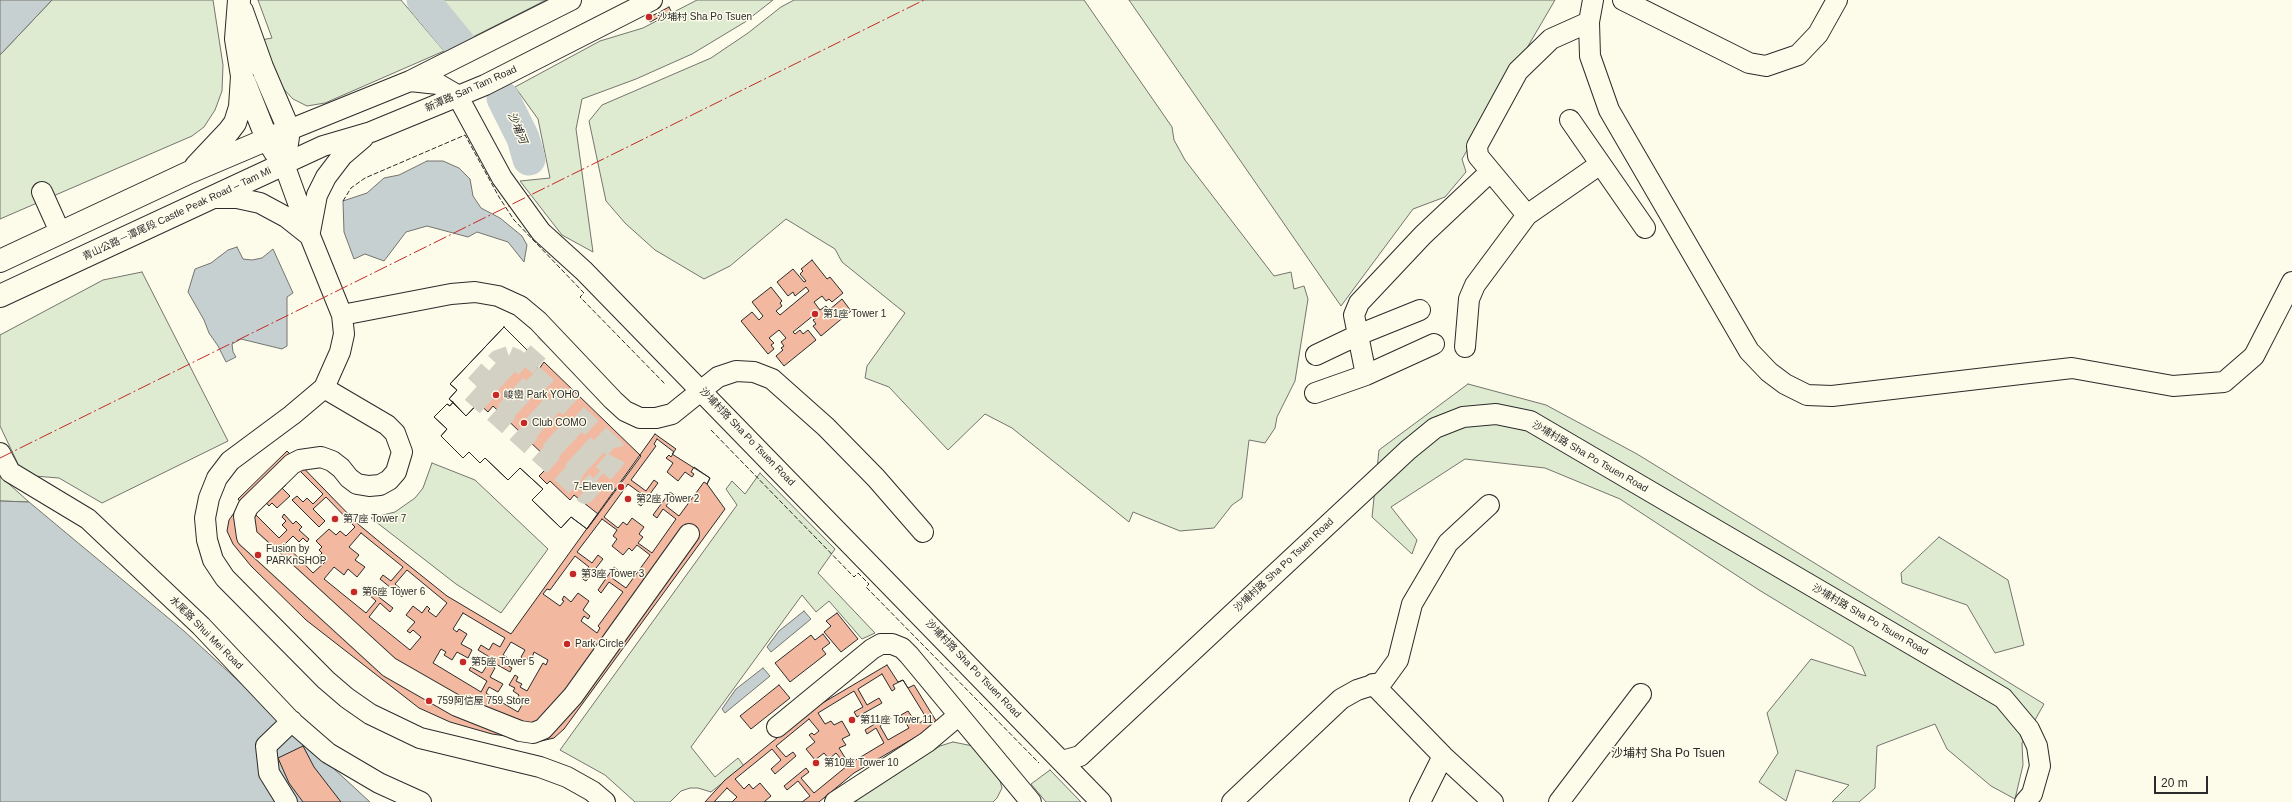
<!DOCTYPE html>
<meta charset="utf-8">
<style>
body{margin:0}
#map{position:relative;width:2292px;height:802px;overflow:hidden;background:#fdfbea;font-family:Helvetica,sans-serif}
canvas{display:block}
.scale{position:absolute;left:2154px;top:776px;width:54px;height:18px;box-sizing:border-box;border:2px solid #2b2b2b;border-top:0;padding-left:5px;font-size:12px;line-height:14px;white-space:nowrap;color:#2b2b2b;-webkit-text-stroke:3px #fdfbea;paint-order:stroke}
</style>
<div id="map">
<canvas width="2292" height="802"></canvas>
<div class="scale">20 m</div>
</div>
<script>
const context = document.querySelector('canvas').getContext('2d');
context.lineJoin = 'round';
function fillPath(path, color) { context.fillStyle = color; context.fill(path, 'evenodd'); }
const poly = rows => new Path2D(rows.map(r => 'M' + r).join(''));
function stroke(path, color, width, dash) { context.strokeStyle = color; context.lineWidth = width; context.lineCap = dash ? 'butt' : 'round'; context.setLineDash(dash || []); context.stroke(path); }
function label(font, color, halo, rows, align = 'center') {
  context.font = font + ' Helvetica,"Noto Sans TC",sans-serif'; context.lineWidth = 3; context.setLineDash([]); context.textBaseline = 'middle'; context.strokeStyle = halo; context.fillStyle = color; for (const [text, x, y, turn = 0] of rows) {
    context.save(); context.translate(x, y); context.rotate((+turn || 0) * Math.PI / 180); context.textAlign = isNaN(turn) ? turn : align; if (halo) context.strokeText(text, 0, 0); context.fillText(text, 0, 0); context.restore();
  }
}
const green = poly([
 [52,0,213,0,223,65,222,91,215,110,204,127,192,136,0,219,0,55,52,0],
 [258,0,401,0,444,51,325,103,307,106,293,99,280,85,261,40,272,38,258,0],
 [442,0,546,0,473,37,442,0],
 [697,0,773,0,745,22,692,54,636,79,582,99,576,129,593,252,562,235,520,181,550,178,538,119,515,87,600,41,643,28,697,0],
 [794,0,1084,0,1172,127,1174,140,1185,160,1274,276,1291,272,1294,289,1304,286,1308,299,1295,381,1277,417,1275,428,1265,443,1249,440,1242,498,1232,505,1214,528,1180,531,1133,512,1129,522,1012,428,985,414,948,450,889,387,865,378,867,366,905,313,842,262,835,249,786,219,730,266,704,279,655,250,625,223,606,201,589,121,602,105,711,58,748,33,781,7,794,0],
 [1129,0,1555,0,1462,159,1466,172,1445,197,1413,209,1341,306,1129,0],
 [142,272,228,441,102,503,59,478,34,476,19,466,0,426,0,335,103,280,142,272],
 [1468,384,1546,405,1637,454,2044,704,2022,743,2023,765,2015,799,1991,786,1947,749,1935,724,1877,746,1875,788,1859,802,1832,802,1849,785,1796,770,1786,801,1759,782,1778,753,1767,713,1811,659,1866,676,1853,647,1759,590,1620,499,1545,468,1465,459,1391,507,1417,540,1412,554,1372,517,1379,450,1468,384],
 [432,463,475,480,548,549,501,613,456,584,371,518,395,512,415,498,423,488,432,463],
 [760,473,835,549,818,573,875,633,862,639,829,601,816,612,802,595,691,747,715,777,738,758,744,766,711,792,698,788,690,788,681,791,670,802,635,802,605,775,560,750,737,505,726,489,732,481,745,494,760,473],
 [0,476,29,502,0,501,0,476],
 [1939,537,2008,580,2024,645,1995,653,1967,605,1902,583,1901,573,1939,537],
 [953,742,973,746,999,777,1002,788,997,798,993,802,853,802,940,746,953,742],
 [1050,770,1081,802,1046,802,1031,784,1050,770]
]);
fillPath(green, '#deebd1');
stroke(green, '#74746e', 1);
const water = poly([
 [0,0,52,0,0,55,0,0],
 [427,161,443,161,459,168,470,179,473,196,481,208,500,218,522,236,527,245,524,262,508,242,477,232,468,237,427,226,406,232,384,261,365,254,354,259,344,232,343,201,367,193,384,178,399,175,427,161],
 [237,247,243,259,252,260,262,258,273,249,293,293,287,297,287,346,282,349,241,339,232,344,233,352,236,357,226,362,218,346,209,333,204,320,188,292,195,269,211,263,228,250,237,247],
 [0,501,29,502,184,631,370,802,0,802,0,501],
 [804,611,811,619,771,652,767,647,779,631,804,611],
 [763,668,770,676,725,713,722,709,736,689,763,668]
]);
fillPath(water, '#c7d0d0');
stroke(water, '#74746e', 1);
stroke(poly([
 [423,0,460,45],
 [503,98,523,138,529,159]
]), '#c7d0d0', 33);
const building = poly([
 [669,7,671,11,650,22,648,18,669,7],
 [812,260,827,279,830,277,843,293,832,302,829,299,826,301,822,296,814,302,820,310,826,306,829,310,842,299,851,311,821,336,813,326,816,324,813,320,816,318,814,315,793,332,795,334,800,330,803,334,808,330,816,340,784,366,776,356,783,350,781,348,784,346,781,342,786,338,779,330,769,338,774,343,771,345,774,349,768,354,741,321,752,312,759,320,763,316,752,302,771,287,782,301,780,303,782,306,776,311,780,315,809,291,806,287,795,296,793,292,788,296,777,282,793,269,804,282,806,281,800,274,803,271,801,269,812,260],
 [504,327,528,351,466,416,449,399,457,390,450,384,504,327],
 [504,327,528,351,524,355,539,369,544,362,641,456,587,529,571,517,561,528,532,500,543,489,520,468,508,480,485,458,480,463,469,452,463,458,441,436,447,429,434,417,447,404,450,406,453,402,449,399,457,390,450,384,504,327],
 [453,402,466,416,478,403,488,412,493,406,552,463,539,476,547,484,550,481,570,500,574,495,598,514,587,529,571,517,561,528,532,500,543,489,520,468,508,480,485,458,480,463,469,452,463,458,441,436,447,429,434,417,447,404,450,406,453,402],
 [655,434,676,449,672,454,710,478,707,484,725,509,564,729,554,738,541,741,492,734,450,722,419,708,306,620,251,566,233,544,227,531,229,520,241,503,238,499,287,451,358,524,387,548,447,596,511,634,655,434],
 [657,439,674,452,671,457,669,455,666,458,673,463,667,472,678,481,685,472,692,477,694,474,691,472,694,467,710,478,707,484,704,482,679,516,666,506,674,495,670,492,653,515,657,518,663,509,676,519,652,553,638,543,643,537,639,534,644,527,632,518,627,525,623,522,618,528,604,517,628,484,643,495,637,503,641,506,658,483,654,480,646,491,631,480,656,446,654,444,657,439],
 [294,465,323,494,313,504,307,498,303,502,297,496,292,500,319,527,325,521,313,509,326,497,355,527,346,536,340,531,336,535,329,529,316,541,322,547,319,550,322,553,319,556,325,562,313,573,285,544,293,536,299,542,303,538,307,542,309,539,299,530,302,527,296,521,293,524,284,514,282,517,286,521,282,525,287,530,279,538,252,511,263,499,269,506,272,503,277,508,290,496,282,488,286,485,280,479,294,465],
 [602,519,617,530,613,536,617,539,612,546,623,555,629,548,632,551,637,545,650,555,626,588,612,578,618,570,614,567,598,590,601,593,609,582,623,592,598,626,600,628,597,633,581,621,584,616,588,619,590,616,583,610,589,601,578,593,571,602,564,596,562,600,564,601,560,606,543,594,547,589,550,590,575,556,589,567,581,578,586,581,603,559,598,555,592,563,577,552,602,519],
 [361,533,403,567,391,581,383,575,380,579,402,597,406,593,395,584,407,570,447,603,436,617,428,611,430,609,427,606,422,613,413,606,406,615,415,622,407,631,410,633,413,630,421,637,410,650,369,617,380,603,390,612,393,608,371,591,368,594,376,601,366,613,324,579,334,567,344,575,348,569,357,577,365,567,355,560,359,555,349,547,361,533],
 [463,613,505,638,500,647,493,643,489,650,481,645,478,650,491,658,489,660,510,672,512,668,503,663,507,657,503,655,511,642,525,650,521,657,524,660,526,658,531,661,534,652,548,660,546,665,543,663,527,691,520,687,522,684,516,681,518,677,515,675,509,685,515,688,513,691,519,695,516,701,523,703,518,712,486,693,489,687,498,692,503,684,490,677,495,668,488,664,482,673,471,667,469,670,487,681,481,692,433,663,441,649,446,652,444,655,452,660,457,652,468,658,472,650,461,644,467,634,459,629,457,632,453,629,463,613],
 [837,613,858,639,841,652,824,632,831,626,826,621,837,613],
 [823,634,830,643,822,649,826,654,790,682,775,663,811,635,815,640,823,634],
 [887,665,898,682,903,680,908,688,914,685,938,724,854,773,819,802,705,802,725,780,814,708,887,665],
 [882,674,892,691,895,689,893,685,903,680,927,719,917,724,908,711,901,715,909,728,888,740,880,726,891,719,889,715,865,730,867,734,876,728,884,743,849,764,839,748,846,745,842,739,850,735,842,721,834,725,831,721,825,724,818,713,854,691,863,707,854,712,857,717,882,703,879,698,867,705,858,689,882,674],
 [779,685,790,698,751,729,740,716,779,685],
 [809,719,819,731,814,735,812,733,809,735,815,742,806,749,815,760,824,753,829,759,836,753,847,766,814,793,801,778,809,772,806,768,784,786,787,790,798,781,810,796,802,802,764,802,771,796,760,783,753,789,749,784,744,789,735,779,772,749,781,760,771,769,775,774,796,756,793,752,786,757,776,746,809,719],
 [303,746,314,767,341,802,303,802,289,783,278,758,303,746],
 [727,788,737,797,732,802,714,802,727,788]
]);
fillPath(building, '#f2b8a0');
stroke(building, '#2b2b2b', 1);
stroke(poly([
 [509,356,516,359,614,448,616,457,614,461,585,494,470,391,498,360,509,356],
 [494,365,609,467],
 [525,367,551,337],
 [482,378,597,480]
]), '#d3d1c4', 20, [20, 10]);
const minor = poly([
 [1593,0,1589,22,1590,56,1609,110,1749,351,1769,372,1785,384,1807,395,1832,396,2072,368,2173,386,2224,382,2254,356,2292,282],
 [1623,0,1749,63,1766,66,1798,55,1818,34,1837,0],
 [410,81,438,84,457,95,502,178,541,232,584,271,1101,802],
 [1570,120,1645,228],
 [289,130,410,81,571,0],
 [42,192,60,232],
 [214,198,237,198,260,203,286,217,310,236],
 [1527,215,1478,156,1477,146,1518,71,1551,39,1589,22],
 [310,232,317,195,326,177,342,156,363,138],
 [342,315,451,294,475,292,498,296,520,306,538,321,613,400,625,411,640,418,656,418,672,414,718,377,736,371,754,372,772,379,826,427,876,478,923,532],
 [1465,347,1469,299,1475,285,1527,215,1599,165],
 [1316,355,1358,335,1420,310],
 [1366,375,1354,315,1359,303,1423,235,1490,172],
 [324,388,387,425,395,433,402,452,396,472,389,480,380,485,369,486,357,484,349,478,341,468,332,461,321,457,300,460,292,464,248,507,244,516,247,537,389,667,457,706,520,731,533,733,543,729,573,696,689,534],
 [1315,393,1366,375,1434,344],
 [0,453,10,472,88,519,201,626,290,720,328,753,379,783,421,802],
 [1373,684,1443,756,1493,802],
 [777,727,872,649,881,644,892,644,902,648,909,655,1031,802],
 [1062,761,1080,756,1408,450,1435,428,1463,417,1496,414,1530,421,2003,698,2029,729,2037,746,2040,766,2032,794,2025,802],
 [287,802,269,773,266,746,292,721],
 [605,802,592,791,567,777,540,767,420,738,370,714,347,698,326,680,225,578,213,560,207,540,205,518,209,498,217,478,230,461,292,415,324,388,340,352,344,334,342,315,310,236,284,164,323,146,371,132,485,85,652,0],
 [835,802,927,742,959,715],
 [1232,802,1341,699,1357,690,1382,682,1398,660,1412,604,1448,543,1489,505],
 [1420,802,1443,756],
 [1559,802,1641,694]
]);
const major = poly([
 [242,11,262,67,289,130,284,164],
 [244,81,267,139,275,152],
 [196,166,229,131,235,123,240,107,242,76,236,39,239,0],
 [0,261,190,172,289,130],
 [0,296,284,164]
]);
stroke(minor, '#2b2b2b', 22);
stroke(major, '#2b2b2b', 24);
stroke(minor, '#fdfbea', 20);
stroke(major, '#fdfbea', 22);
stroke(poly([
 [343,201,351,188,365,178,465,135,499,197,514,220,584,293,580,297,665,384],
 [711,430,854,577,858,573,869,584,866,587,1039,763]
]), '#2b2b2b', 1, [5, 2]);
stroke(poly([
 [0,458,924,0]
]), '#c62828', 1, [14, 3, 2, 3]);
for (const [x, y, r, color] of [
 [649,17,4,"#c62828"],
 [815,314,4,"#c62828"],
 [496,395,4,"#c62828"],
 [524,423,4,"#c62828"],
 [621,487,4,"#c62828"],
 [628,499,4,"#c62828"],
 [335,519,4,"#c62828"],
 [258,555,4,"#c62828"],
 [573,574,4,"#c62828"],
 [354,592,4,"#c62828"],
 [567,644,4,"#c62828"],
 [463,662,4,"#c62828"],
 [429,701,4,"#c62828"],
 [852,720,4,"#c62828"],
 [816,763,4,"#c62828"]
]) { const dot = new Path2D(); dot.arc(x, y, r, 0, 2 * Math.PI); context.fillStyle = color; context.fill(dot); stroke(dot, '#fdfbea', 1.5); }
label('10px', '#2b2b2b', '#fdfbea', [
 ["沙埔村 Sha Po Tsuen",657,17],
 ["第1座 Tower 1",823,314],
 ["峻巒 Park YOHO",504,395],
 ["Club COMO",532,423],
 ["7-Eleven",613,487,"right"],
 ["第2座 Tower 2",636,499],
 ["第7座 Tower 7",343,519],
 ["Fusion by",266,549],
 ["PARKnSHOP",266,561],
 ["第3座 Tower 3",581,574],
 ["第6座 Tower 6",362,592],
 ["Park Circle",575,644],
 ["第5座 Tower 5",471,662],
 ["759阿信屋 759 Store",437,701],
 ["第11座 Tower 11",860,720],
 ["第10座 Tower 10",824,763]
], 'left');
label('10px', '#2b2b2b', '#fdfbea', [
 ["新潭路 San Tam Road",471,89,-24],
 ["青山公路－潭尾段 Castle Peak Road – Tam Mi",177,214,-25],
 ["沙埔村路 Sha Po Tsuen Road",747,437,46],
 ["沙埔村路 Sha Po Tsuen Road",1590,457,30],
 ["沙埔村路 Sha Po Tsuen Road",1284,565,-43],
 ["沙埔村路 Sha Po Tsuen Road",1870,620,30],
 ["水尾路 Shui Mei Road",206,633,45],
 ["沙埔村路 Sha Po Tsuen Road",973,669,46]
]);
label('italic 11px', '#2b2b2b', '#fdfbea', [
 ["沙埔河",517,128,67]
]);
label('12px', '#2b2b2b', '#fdfbea', [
 ["沙埔村 Sha Po Tsuen",1668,754]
]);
</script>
